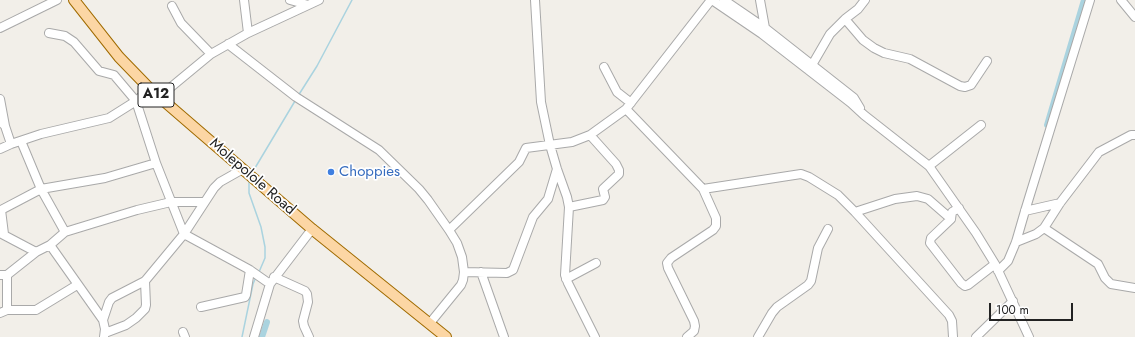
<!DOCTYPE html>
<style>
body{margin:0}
#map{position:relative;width:1135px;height:337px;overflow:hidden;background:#f2efe9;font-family:Jost,sans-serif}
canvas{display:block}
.scale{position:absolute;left:989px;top:303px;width:84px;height:18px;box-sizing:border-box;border:2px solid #222;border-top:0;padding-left:5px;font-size:12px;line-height:14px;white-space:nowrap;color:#222;-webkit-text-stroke:3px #fff;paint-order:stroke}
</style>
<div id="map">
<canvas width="1135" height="337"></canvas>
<div class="scale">100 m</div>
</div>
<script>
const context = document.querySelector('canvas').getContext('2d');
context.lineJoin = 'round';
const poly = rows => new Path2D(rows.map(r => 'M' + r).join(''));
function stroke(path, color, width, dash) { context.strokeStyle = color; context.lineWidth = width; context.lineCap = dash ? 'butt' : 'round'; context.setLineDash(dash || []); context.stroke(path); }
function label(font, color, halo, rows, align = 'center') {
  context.font = font + ' Jost,sans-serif'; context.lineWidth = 3.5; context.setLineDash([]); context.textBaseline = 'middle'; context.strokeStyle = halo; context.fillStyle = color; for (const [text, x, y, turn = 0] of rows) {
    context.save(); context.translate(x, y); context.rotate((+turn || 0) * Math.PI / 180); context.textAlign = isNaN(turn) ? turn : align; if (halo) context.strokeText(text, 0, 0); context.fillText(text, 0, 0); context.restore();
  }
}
stroke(poly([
 [298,96,317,66,352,0],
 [252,173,295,101],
 [249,180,249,193,261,227,265,247,265,258,259,272],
 [242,337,253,284,256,277]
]), '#aad3df', 1.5);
stroke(poly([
 [1047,125,1084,0],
 [262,337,267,322]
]), '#aad3df', 6);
const minor = poly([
 [244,0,248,33],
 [290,0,308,5],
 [535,0,541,102,550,145,557,169,567,197,569,207,565,275,568,283,595,337],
 [712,0,762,34,851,103,864,115,929,166,976,233,995,264,1029,337],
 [724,0,765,28,854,98,860,108],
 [760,0,765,28,764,30],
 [1121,0,1135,17],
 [172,6,181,23,211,54],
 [845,19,858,9,865,0],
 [0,28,57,0],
 [49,33,65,36,74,42,99,71,114,75,136,101,156,163,184,234,250,270,270,284],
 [228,44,296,97,379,150,419,189,428,200,449,230,457,243,462,257,464,272,463,280,461,285,430,323],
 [604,67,617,92,631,103],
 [807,69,812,65,830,34,845,19,863,40,874,48,884,53,910,59,960,86,965,87,971,85,987,61],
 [159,97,211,54,248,33,319,0],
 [0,99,5,126],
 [626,109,703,189,716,218,716,226,713,230,671,258,667,263,668,268,694,321,695,326,694,331,687,337],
 [2,123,5,126,11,144],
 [21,141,41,189,65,232],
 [0,149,11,144,41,134,109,118,136,101,150,89],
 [929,166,981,125],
 [703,189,801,174,809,177,838,195,855,212,895,199,917,196,928,199,951,219,952,212,959,208],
 [569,207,603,200,605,197,603,189,619,174,619,170,616,164,590,135],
 [1025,211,1060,203],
 [855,212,949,315,952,321,953,337],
 [951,219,931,238,930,243,961,283,965,286,968,285,995,264],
 [1044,228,1098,264,1105,278,1111,284,1135,288],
 [449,230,519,162,526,148,572,142,590,135,626,109,711,0],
 [0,233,36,252],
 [4,234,1,210,41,189,105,178,156,163],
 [1016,242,1036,234,1044,228,1060,203,1099,152,1131,135,1135,135],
 [50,245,103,320],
 [998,271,1008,261,1016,242,1025,211,1090,0],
 [464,272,507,273,513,270,533,217,548,199,557,169],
 [481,272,504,337],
 [0,275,7,275,36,252,50,245,65,232,137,210,171,202,204,202],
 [274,277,305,291,307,294,308,302,303,321,304,326,309,337],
 [566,279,596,263],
 [201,307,245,297,246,295,250,270],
 [7,310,36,310,77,285],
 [0,313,7,310,7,275],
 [183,332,185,337],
 [105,333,126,325,136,318,145,309,146,305,145,281],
 [104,337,105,329,103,320,109,302,112,298,145,281,184,234,214,188,220,182,243,169],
 [254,337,270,284,312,229],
 [758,337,772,313,777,307,808,285,811,281,818,248,828,229],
 [976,337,1013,301]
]);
const major = poly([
 [74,0,119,57,150,89,312,229,446,337]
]);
stroke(minor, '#a9a9a9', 10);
stroke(major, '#a06b00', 12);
stroke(minor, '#fff', 8);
stroke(major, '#fcd6a4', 10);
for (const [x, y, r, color] of [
 [331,172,4,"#3f7fe0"]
]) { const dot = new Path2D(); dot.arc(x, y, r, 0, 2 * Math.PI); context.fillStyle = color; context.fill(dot); stroke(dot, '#fff', 1.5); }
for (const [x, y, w] of [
 [156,95,36]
]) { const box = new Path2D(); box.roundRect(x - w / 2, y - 12, w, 24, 3); context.fillStyle = '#fff'; context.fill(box); stroke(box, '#222', 1); }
label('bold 14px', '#222', null, [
 ["A12",156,95]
]);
label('15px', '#366cbe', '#fff', [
 ["Choppies",339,172]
], 'left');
label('15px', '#222', '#fff', [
 ["Molepolole Road",252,177,41]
]);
</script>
